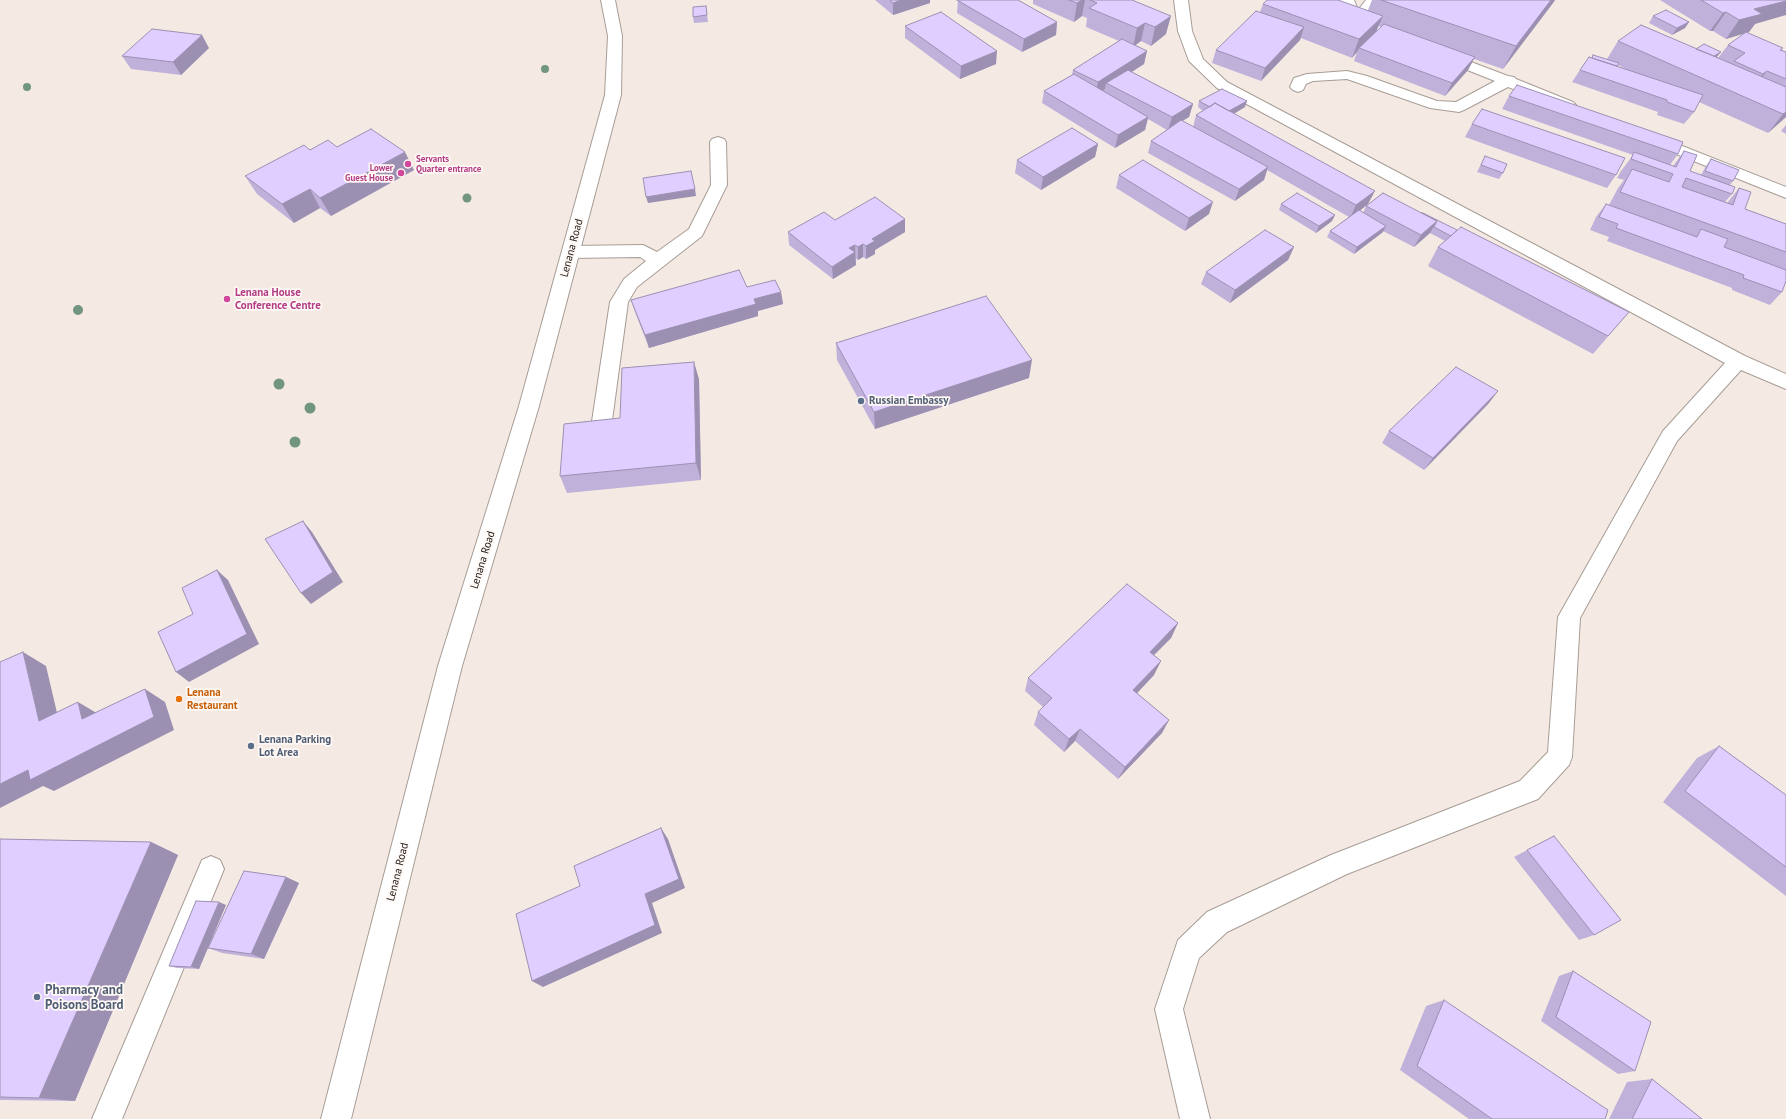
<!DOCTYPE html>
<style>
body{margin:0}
canvas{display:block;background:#f5eae3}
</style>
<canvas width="1786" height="1119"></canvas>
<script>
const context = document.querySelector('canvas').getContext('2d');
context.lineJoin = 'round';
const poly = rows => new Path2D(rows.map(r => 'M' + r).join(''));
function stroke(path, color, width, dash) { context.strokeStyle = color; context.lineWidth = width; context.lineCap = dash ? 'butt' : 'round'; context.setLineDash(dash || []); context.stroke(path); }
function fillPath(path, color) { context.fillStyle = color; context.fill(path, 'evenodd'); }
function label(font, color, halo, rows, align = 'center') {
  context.font = font + ' "PT Sans",sans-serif'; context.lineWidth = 3.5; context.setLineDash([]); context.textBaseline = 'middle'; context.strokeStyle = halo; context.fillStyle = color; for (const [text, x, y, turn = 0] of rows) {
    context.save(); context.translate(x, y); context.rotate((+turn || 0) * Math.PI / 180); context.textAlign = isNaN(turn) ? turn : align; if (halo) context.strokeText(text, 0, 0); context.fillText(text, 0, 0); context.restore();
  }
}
const lane = poly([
 [1174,0,1188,0,1192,31,1203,59,1227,82,1745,356,1786,374,1786,389,1741,370,1677,441,1580,618,1572,757,1569,765,1538,799,1347,874,1227,932,1199,958,1183,1009,1210,1119,1180,1119,1155,1009,1178,940,1207,912,1331,855,1520,781,1548,752,1558,617,1663,431,1725,363,1217,88,1189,61,1178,31,1174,0],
 [1338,0,1354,0,1358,10,1366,0,1376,0,1378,3,1364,20,1411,38,1413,41,1411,44,1406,45,1401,44,1350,25,1342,4,1338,0],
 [1442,51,1508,76,1514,77,1516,79,1573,102,1576,105,1573,108,1568,110,1563,108,1508,87,1464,110,1459,112,1430,108,1347,79,1313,81,1306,84,1303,90,1298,92,1293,90,1290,87,1294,78,1307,74,1347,71,1367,76,1437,101,1456,102,1495,81,1437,58,1435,55,1437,52,1442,51],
 [1652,134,1786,187,1786,198,1646,142,1644,139,1646,136,1652,134],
 [718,137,724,139,726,142,727,185,702,236,637,287,628,302,611,428,608,433,601,436,594,433,591,428,610,302,624,279,646,261,640,257,571,258,565,256,562,252,565,248,571,246,643,245,657,252,689,229,711,185,710,142,712,139,718,137],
 [211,856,220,860,224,869,122,1119,92,1119,202,860,211,856]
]);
const street = poly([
 [601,0,615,0,622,36,621,95,539,406,462,666,351,1119,321,1119,438,666,519,406,605,95,608,36,601,0]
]);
stroke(lane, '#a79d96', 2);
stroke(street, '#a79d96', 2);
fillPath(lane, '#fff');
fillPath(street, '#fff');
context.fillStyle = '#719581';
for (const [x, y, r] of [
 [545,69,4],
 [27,87,4],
 [467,198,4.5],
 [78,310,5],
 [279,384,5.5],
 [310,408,5.5],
 [295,442,5.5]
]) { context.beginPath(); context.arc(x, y, r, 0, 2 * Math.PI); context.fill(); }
fillPath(poly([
 [875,0,930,0,930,3,893,15],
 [958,0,1057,22,1056,35,1022,52,957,13],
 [1033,0,1132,0,1166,34,1151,46,1141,41,1135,45,1147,51,1144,64,1132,72,1193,104,1189,117,1182,121,1193,127,1196,115,1203,111,1198,107,1199,101,1245,107,1234,114,1368,204,1360,211,1363,213,1366,206,1457,230,1629,312,1593,354,1428,266,1438,247,1445,241,1430,233,1414,247,1383,231,1383,232,1354,254,1327,237,1330,231,1349,217,1267,170,1264,180,1235,201,1148,153,1151,141,1167,130,1148,119,1145,130,1115,148,1042,103,1044,91,1072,75,1073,70,1119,41,1086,27,1087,18,1082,16,1074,22,1033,4],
 [1372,0,1555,0,1553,3,1503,69,1474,59,1468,70,1445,96,1354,61,1357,52,1352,58,1301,38,1300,40,1261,81,1212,63,1216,50,1260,12,1263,4,1368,10],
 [1379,26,1381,27,1376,31],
 [1660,0,1786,0,1755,24,1749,32,1747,33,1786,52,1786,117,1768,133,1699,102,1694,112,1684,124,1657,115,1658,112,1572,82,1580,70,1607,59,1618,41,1718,58,1728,45,1745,33,1726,39,1713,31,1710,31],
 [1618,65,1630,71,1617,66],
 [706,6,708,22,694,23,693,17],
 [1653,16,1689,22,1685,28,1672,35,1649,23],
 [905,26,996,64,960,79,905,38],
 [209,48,181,75,131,69,122,56],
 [1509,96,1678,154,1670,165,1673,166,1684,151,1690,171,1701,175,1706,166,1711,159,1733,181,1730,185,1732,194,1725,202,1727,203,1739,188,1745,209,1786,224,1786,281,1782,292,1770,305,1732,290,1732,288,1607,241,1609,237,1590,230,1596,217,1606,204,1609,205,1618,188,1624,180,1617,178,1621,171,1633,155,1502,109],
 [1472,124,1616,175,1607,188,1465,137],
 [1786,125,1786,134,1781,131],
 [1098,144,1095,157,1041,190,1015,173,1017,160],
 [337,147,414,170,331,216,320,208,294,223,257,194,245,176,310,150],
 [1485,156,1503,173,1499,179,1477,172],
 [1119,175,1209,214,1185,231,1116,188],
 [1281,204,1335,215,1332,221,1316,233,1279,210],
 [835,220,905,232,875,250,875,254,866,259,863,257,858,260,855,258,856,265,833,279,789,245,788,232],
 [1294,247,1288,260,1230,303,1201,284,1206,272],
 [747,287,781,292,783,304,758,311,758,316,649,348,635,312,631,300],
 [836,343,1029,378,875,429,837,360],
 [699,379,701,480,567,493,560,476,620,418],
 [1489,403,1424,470,1382,443,1389,431],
 [1178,623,1171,638,1154,655,1154,675,1137,693,1169,720,1162,733,1118,779,1075,741,1064,752,1034,725,1038,712,1043,707,1025,691,1028,678],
 [1719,746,1786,795,1786,896,1663,802,1697,758],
 [1554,836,1594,935,1579,940,1514,857],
 [0,839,151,842,178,855,75,1101,0,1100],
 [286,877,299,883,264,959,222,953,208,948,199,969,177,968,169,966,226,905,208,947],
 [1573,971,1635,1071,1618,1074,1541,1021,1559,976],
 [1444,1000,1605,1119,1469,1119,1400,1070,1426,1006],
 [1652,1079,1702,1119,1609,1119,1627,1082]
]), '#c0b1db');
fillPath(poly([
 [901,0,930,0,930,3,893,15,893,3],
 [1082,0,1085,0,1082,16,1074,22,1077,3],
 [1551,0,1555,0,1553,3,1503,69,1516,46],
 [1786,1,1786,15,1755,24,1749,32,1726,39,1739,20,1754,9],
 [1726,12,1713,31,1710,31,1723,13],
 [1171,16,1166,34,1151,46,1155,27],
 [1383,16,1375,34,1359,48,1357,52,1352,58,1359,39],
 [1057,22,1056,35,1022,52,1024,39],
 [1689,22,1685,28,1672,35,1677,28],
 [1145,23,1141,41,1133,47,1137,28],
 [1304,27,1300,40,1261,81,1265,68],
 [202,35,209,48,181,75,173,62],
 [997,51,996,64,960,79,961,66],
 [1147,51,1144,64,1111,85,1106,83,1105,89,1095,95,1098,82],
 [1721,52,1716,58,1708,59],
 [1475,57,1468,70,1445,96,1452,83],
 [1767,71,1753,89,1748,92,1763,74],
 [1247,101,1245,107,1221,121,1223,114],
 [1193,104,1189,117,1168,130,1172,117],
 [1786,112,1786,117,1768,133,1783,114],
 [1148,117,1145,130,1115,148,1118,135],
 [1098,144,1095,157,1041,190,1043,177],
 [405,152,414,170,331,216,320,198],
 [1268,167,1264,180,1235,201,1239,189],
 [310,189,320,208,294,223,282,204],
 [695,189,696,196,648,203,646,197],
 [1375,191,1368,204,1350,218,1356,205],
 [1213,202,1209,214,1185,231,1189,218],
 [1335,215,1332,221,1316,233,1319,226],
 [905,219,905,232,875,250,875,254,866,259,866,246,872,239],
 [1437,221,1430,233,1414,247,1421,235],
 [1386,226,1383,232,1354,254,1357,247],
 [863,244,863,257,858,260,858,247],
 [855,245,856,265,833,279,832,267,849,248],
 [1294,247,1288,260,1230,303,1235,290],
 [781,292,783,304,758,311,758,316,649,348,645,335,754,299],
 [1032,360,1029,378,875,429,874,412],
 [694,362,699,379,701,480,696,463],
 [1498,391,1489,403,1424,470,1433,458],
 [303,521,312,532,343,582,311,604,301,593],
 [217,570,228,580,259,644,189,682,176,672],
 [1178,623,1171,638,1143,666,1150,652],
 [23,652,46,666,62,734,39,721],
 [1161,661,1154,675,1127,704,1133,690],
 [145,689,165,702,174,730,54,791,43,786,0,808,0,784],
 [78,702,100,715,82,719],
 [1169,720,1162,733,1118,779,1125,767],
 [1080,729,1075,741,1064,752,1069,739],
 [661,828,668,839,685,888,652,903,662,933,543,987,532,981,645,894],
 [151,842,178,855,75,1101,39,1098],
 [286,877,299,883,264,959,251,954],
 [219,902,226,905,199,969,191,967]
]), '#9c90b2');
const building = poly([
 [890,0,901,0,893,3,890,0],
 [957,0,1018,0,1057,22,1024,39,957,0],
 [1069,0,1082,0,1077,3,1069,0],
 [1090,0,1132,0,1171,16,1155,27,1145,23,1137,28,1089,8,1097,3,1090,0],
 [1267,0,1338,0,1383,16,1359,39,1263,4,1267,0],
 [1381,0,1551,0,1516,46,1381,0],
 [1701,0,1786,0,1786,1,1754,9,1762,14,1739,20,1726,12,1723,13,1701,0],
 [706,6,707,15,693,17,693,7,706,6],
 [1666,10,1689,22,1677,28,1653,16,1666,10],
 [1256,11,1304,27,1265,68,1216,50,1256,11],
 [941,12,997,51,961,66,905,26,941,12],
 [1384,24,1475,57,1452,83,1359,48,1384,24],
 [1641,25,1786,87,1786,112,1783,114,1618,41,1641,25],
 [152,29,202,35,173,62,122,56,152,29],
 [1746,32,1783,48,1780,50,1786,52,1786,79,1767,71,1763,74,1734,61,1745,53,1728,45,1746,32],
 [1122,39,1147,51,1098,82,1073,70,1122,39],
 [1704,44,1721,52,1714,56,1696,49,1704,44],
 [1593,55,1619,63,1617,66,1592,58,1593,55],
 [1589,57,1703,95,1694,112,1667,102,1667,100,1580,70,1589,57],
 [1128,70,1193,104,1172,117,1106,83,1128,70],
 [1074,74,1148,117,1118,135,1044,91,1074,74],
 [1517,85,1683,142,1678,154,1509,96,1517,85],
 [1222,89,1247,101,1229,111,1215,103,1210,107,1199,101,1222,89],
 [1215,103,1375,191,1356,205,1196,115,1215,103],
 [1482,109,1625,158,1616,175,1472,124,1482,109],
 [1181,120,1268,167,1239,189,1151,141,1181,120],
 [1072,128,1098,144,1043,177,1017,160,1072,128],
 [371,129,405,152,320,198,310,189,282,204,245,176,304,145,310,150,328,140,337,147,371,129],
 [1684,151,1697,155,1690,171,1735,187,1732,194,1686,178,1682,187,1733,205,1739,188,1751,192,1745,209,1786,224,1786,252,1620,192,1632,169,1669,182,1673,174,1631,159,1634,152,1676,167,1684,151],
 [1485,156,1507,164,1503,173,1481,165,1485,156],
 [1711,159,1739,170,1733,181,1705,171,1711,159],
 [1143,160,1213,202,1189,218,1119,175,1143,160],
 [691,171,695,189,646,197,643,178,691,171],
 [1297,193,1335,215,1319,226,1281,204,1297,193],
 [1383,193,1437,221,1421,235,1366,206,1383,193],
 [875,197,905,219,872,239,875,241,866,246,863,244,858,247,855,245,849,248,855,252,832,267,788,232,824,212,835,220,875,197],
 [1606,204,1697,237,1701,229,1728,239,1724,247,1786,270,1786,281,1782,292,1743,278,1744,275,1616,228,1618,224,1599,217,1606,204],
 [1359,210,1386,226,1357,247,1330,231,1359,210],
 [1422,213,1423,213,1457,230,1451,236,1434,227,1437,221,1422,213],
 [1461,227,1629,312,1608,336,1438,247,1461,227],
 [1265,230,1294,247,1235,290,1206,272,1265,230],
 [739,270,747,287,775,280,781,292,754,299,756,304,645,335,631,300,739,270],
 [986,296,1032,360,874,412,836,343,986,296],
 [694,362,696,463,560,476,564,424,620,418,622,368,694,362],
 [1456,367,1498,391,1433,458,1389,431,1456,367],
 [303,521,333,572,301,593,265,539,303,521],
 [217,570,247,634,176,672,158,632,193,614,182,588,217,570],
 [1127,584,1178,623,1150,652,1161,661,1133,690,1169,720,1125,767,1080,729,1069,739,1038,712,1052,698,1028,678,1127,584],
 [23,652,39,721,78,702,82,719,145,689,154,717,30,780,28,770,0,784,0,662,23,652],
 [1719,746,1786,795,1786,867,1685,791,1719,746],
 [661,828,679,879,645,894,655,925,532,981,516,914,580,886,574,866,661,828],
 [1554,836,1621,920,1594,935,1527,850,1554,836],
 [0,839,151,842,39,1098,0,1097,0,839],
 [244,871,286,877,251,954,208,948,244,871],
 [196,901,219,902,191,967,169,966,196,901],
 [1573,971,1651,1022,1635,1071,1556,1017,1573,971],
 [1444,1000,1608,1110,1605,1119,1492,1119,1417,1066,1444,1000],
 [1652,1079,1702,1119,1632,1119,1652,1079]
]);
fillPath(building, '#dfceff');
stroke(building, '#9c90b2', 1);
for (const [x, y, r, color] of [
 [408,164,4,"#d1479c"],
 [401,173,4,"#d1479c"],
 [227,299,4,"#d1479c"],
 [861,401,4,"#5c6f8a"],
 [179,699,4,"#e8710a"],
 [251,746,4,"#5c6f8a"],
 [37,997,4,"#5c6f8a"]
]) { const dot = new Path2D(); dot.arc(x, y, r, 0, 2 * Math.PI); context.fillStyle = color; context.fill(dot); stroke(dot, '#fff8f4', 1.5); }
label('bold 9px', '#b23c85', '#fff8f4', [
 ["Servants",416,159],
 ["Quarter entrance",416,169],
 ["Lower",393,168,"right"],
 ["Guest House",393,178,"right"]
], 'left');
label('11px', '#1d1917', '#fff8f4', [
 ["Lenana Road",572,248,-75],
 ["Lenana Road",483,560,-73],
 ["Lenana Road",398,872,-76]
]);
label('bold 11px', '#b23c85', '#fff8f4', [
 ["Lenana House",235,293],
 ["Conference Centre",235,306]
], 'left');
label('bold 11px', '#4e5e75', '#fff8f4', [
 ["Russian Embassy",869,401],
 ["Lenana Parking",259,740],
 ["Lot Area",259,753]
], 'left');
label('bold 11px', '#c56008', '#fff8f4', [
 ["Lenana",187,693],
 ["Restaurant",187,706]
], 'left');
label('bold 13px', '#4e5e75', '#fff8f4', [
 ["Pharmacy and",45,990],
 ["Poisons Board",45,1005]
], 'left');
</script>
